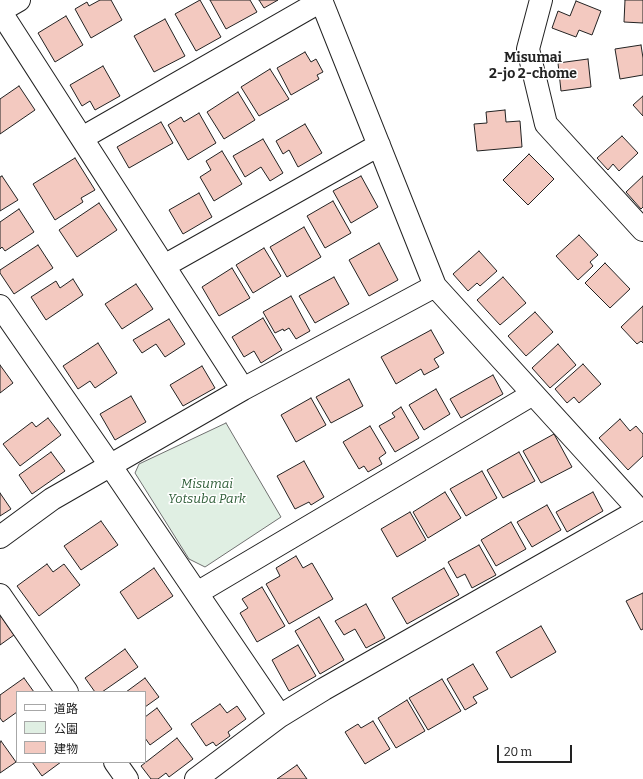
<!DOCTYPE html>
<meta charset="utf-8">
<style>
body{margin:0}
#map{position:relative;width:643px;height:779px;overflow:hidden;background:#fff;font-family:Bitter,"Noto Sans JP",serif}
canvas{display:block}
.legend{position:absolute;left:16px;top:691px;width:130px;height:72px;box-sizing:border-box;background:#fff;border:1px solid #a7a7a7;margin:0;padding:5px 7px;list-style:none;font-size:12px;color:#222}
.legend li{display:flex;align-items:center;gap:8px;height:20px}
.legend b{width:20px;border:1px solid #a7a7a7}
.scale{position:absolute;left:497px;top:745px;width:75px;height:18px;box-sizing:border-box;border:2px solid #222;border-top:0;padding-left:5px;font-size:12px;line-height:14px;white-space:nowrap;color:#222;-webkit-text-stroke:3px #fff;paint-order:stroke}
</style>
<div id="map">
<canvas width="643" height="779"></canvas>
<ul class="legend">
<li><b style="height:5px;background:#fff"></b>道路</li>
<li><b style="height:11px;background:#e0efe3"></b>公園</li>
<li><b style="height:11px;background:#f3c9c0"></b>建物</li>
</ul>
<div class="scale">20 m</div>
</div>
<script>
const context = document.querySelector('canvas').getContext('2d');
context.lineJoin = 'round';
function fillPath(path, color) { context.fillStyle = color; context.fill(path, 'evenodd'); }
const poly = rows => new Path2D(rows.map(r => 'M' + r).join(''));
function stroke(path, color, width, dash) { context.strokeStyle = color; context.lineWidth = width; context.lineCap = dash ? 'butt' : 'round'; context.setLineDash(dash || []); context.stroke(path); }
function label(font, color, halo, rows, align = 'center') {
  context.font = font + ' Bitter,serif'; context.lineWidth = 3; context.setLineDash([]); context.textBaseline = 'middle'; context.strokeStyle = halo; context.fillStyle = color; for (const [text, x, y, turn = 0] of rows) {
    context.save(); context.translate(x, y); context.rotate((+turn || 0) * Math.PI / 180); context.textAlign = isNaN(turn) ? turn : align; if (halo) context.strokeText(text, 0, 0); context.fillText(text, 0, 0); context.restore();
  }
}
const green = poly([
 [226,423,281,517,205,567,189,559,135,473,139,464,226,423]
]);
fillPath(green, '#e0efe3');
stroke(green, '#6f6f6f', 1);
const building = poly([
 [100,0,111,0,122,20,91,38,75,9,87,2,89,6,100,0],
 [200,0,221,37,196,51,175,14,200,0],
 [210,0,250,0,257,12,226,29,210,0],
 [259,0,278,0,264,8,259,0],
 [625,0,643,0,643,23,624,22,625,0],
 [576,1,601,11,592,35,579,30,576,37,552,28,558,11,570,16,576,1],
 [66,16,83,45,55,62,38,33,66,16],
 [165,19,185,56,154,72,134,36,165,19],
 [641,45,643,58,643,75,620,79,615,49,641,45],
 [305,52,311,62,316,59,323,72,317,75,319,79,291,95,277,68,305,52],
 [588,59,591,87,561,91,558,63,588,59],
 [103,66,120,96,95,110,90,101,82,106,70,85,103,66],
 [270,69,289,99,259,116,241,87,270,69],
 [19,86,35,110,0,134,0,99,19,86],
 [238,92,255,120,224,139,207,112,238,92],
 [643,96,643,116,633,105,643,96],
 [505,110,506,122,520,121,522,147,477,151,474,124,487,123,486,112,505,110],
 [199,113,216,143,188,160,168,125,181,117,184,122,199,113],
 [161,122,173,143,129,168,117,147,161,122],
 [305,124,322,153,298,167,289,150,283,154,276,141,305,124],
 [622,136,638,153,619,171,613,164,608,170,597,158,622,136],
 [263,139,283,173,270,181,261,167,245,177,233,156,263,139],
 [222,151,242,184,214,201,200,177,211,170,206,161,222,151],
 [529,154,554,179,528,205,503,180,529,154],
 [75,158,95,190,81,198,83,202,55,220,33,184,75,158],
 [2,176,18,200,0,211,0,177,2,176],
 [361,176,378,207,351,223,333,191,361,176],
 [643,176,643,207,641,209,626,192,643,176],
 [199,193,212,217,183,234,169,210,199,193],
 [333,201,351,233,325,248,307,216,333,201],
 [99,203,117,230,77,257,59,230,99,203],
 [19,209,34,232,5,251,2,247,0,249,0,222,19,209],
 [304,227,321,257,287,277,270,247,304,227],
 [579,235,598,255,590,262,593,266,578,280,556,256,579,235],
 [379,243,398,280,369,296,349,260,379,243],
 [38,245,53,268,14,294,0,273,0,270,38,245],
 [264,248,281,276,253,293,236,265,264,248],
 [479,251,497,271,480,286,477,283,468,291,453,274,479,251],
 [605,263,630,289,610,308,585,283,605,263],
 [232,268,250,298,219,316,202,287,232,268],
 [334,277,349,304,315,323,299,296,334,277],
 [503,277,526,303,500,325,477,300,503,277],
 [73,279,83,295,46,320,31,297,56,281,60,288,73,279],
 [136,284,153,309,122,329,105,304,136,284],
 [291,296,310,331,296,339,289,328,284,331,283,329,275,333,263,312,291,296],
 [643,306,643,343,641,341,637,344,621,327,643,306],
 [535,312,553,332,526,356,508,336,535,312],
 [263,318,282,350,261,363,254,351,244,357,232,337,263,318],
 [169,319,185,344,165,357,156,344,142,353,133,340,169,319],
 [431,330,444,353,434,359,439,367,424,375,421,369,396,384,381,357,431,330],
 [98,343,117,373,95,388,90,381,78,389,63,366,98,343],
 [558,344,576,365,550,388,532,368,558,344],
 [583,364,601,384,579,403,574,397,567,403,555,389,583,364],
 [0,365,13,383,0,393,0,365],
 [202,366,215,388,183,406,170,385,202,366],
 [493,375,503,394,461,418,450,399,493,375],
 [349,379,363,406,331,423,316,397,349,379],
 [436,389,450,414,424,430,409,405,436,389],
 [131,396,146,422,115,440,100,414,131,396],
 [311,398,326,425,296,442,281,415,311,398],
 [401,407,419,438,395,452,379,426,395,417,392,413,401,407],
 [48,418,61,435,20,466,3,444,32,422,36,427,48,418],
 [620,419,630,431,636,426,643,434,643,456,628,470,599,438,620,419],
 [370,426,386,453,379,458,382,464,368,472,364,466,359,469,343,442,370,426],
 [554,434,572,467,541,483,523,451,554,434],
 [51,452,65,471,32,494,19,475,51,452],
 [519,452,535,481,503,498,487,470,519,452],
 [304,461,324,497,311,505,309,502,295,509,277,476,304,461],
 [482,471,497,498,466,516,450,489,482,471],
 [445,492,461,518,428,538,413,512,445,492],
 [593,492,603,511,567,532,556,512,593,492],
 [0,493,11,509,0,516,0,493],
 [547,505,561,530,532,547,517,522,547,505],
 [410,512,426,540,397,557,381,529,410,512],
 [101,521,118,545,81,570,64,546,101,521],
 [511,522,526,549,496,566,481,540,511,522],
 [479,545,496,575,472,588,465,574,457,578,448,562,479,545],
 [296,556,303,568,312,563,333,599,289,624,266,584,280,576,276,568,296,556],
 [47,564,53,572,64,564,80,585,39,616,17,586,47,564],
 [154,568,173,596,138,619,120,592,154,568],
 [444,568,459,595,407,624,392,598,444,568],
 [262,587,285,626,257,642,240,613,248,608,242,599,262,587],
 [643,593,643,629,641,630,626,601,643,593],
 [366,604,385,638,366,648,355,629,344,635,335,621,366,604],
 [0,615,14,635,0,645,0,615],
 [319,617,344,660,320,674,295,631,319,617],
 [541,626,556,652,511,678,496,652,541,626],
 [298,645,316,676,289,691,272,660,298,645],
 [125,649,138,667,102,692,95,692,85,678,125,649],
 [473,664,488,689,473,697,477,703,465,710,447,679,473,664],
 [24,678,34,692,17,692,17,712,3,722,0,718,0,695,24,678],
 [145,678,159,697,145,707,145,692,126,692,145,678],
 [442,679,461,711,428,730,409,698,442,679],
 [407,700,425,731,396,748,378,718,407,700],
 [220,704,227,713,237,706,246,719,228,732,230,736,216,746,213,742,206,746,191,724,220,704],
 [157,708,172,729,150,745,145,738,145,717,157,708],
 [373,721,390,749,365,764,345,732,358,724,361,728,373,721],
 [177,738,193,759,169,777,166,773,158,779,151,779,141,766,177,738],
 [1,741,16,762,0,773,0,743,1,741],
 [32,762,61,762,42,776,32,762],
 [297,765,307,779,277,779,297,765]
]);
fillPath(building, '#f3c9c0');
stroke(building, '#222', 1);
const street = poly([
 [19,0,0,11,243,389],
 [541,0,528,49,546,124,643,230],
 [82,138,321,1],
 [164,266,379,145],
 [0,306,110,465,280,716],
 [0,537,52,499,243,389,435,286],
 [197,593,533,394],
 [0,595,67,692],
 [115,762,127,779],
 [196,779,280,716,324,689,639,510,435,286,321,0]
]);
stroke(street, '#222', 24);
stroke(street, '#fff', 22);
label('italic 13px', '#2f5e38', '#fff', [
 ["Misumai",207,484],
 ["Yotsuba Park",207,499]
]);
label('bold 14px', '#222', '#fff', [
 ["Misumai",533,58],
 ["2-jo 2-chome",533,74]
]);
</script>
